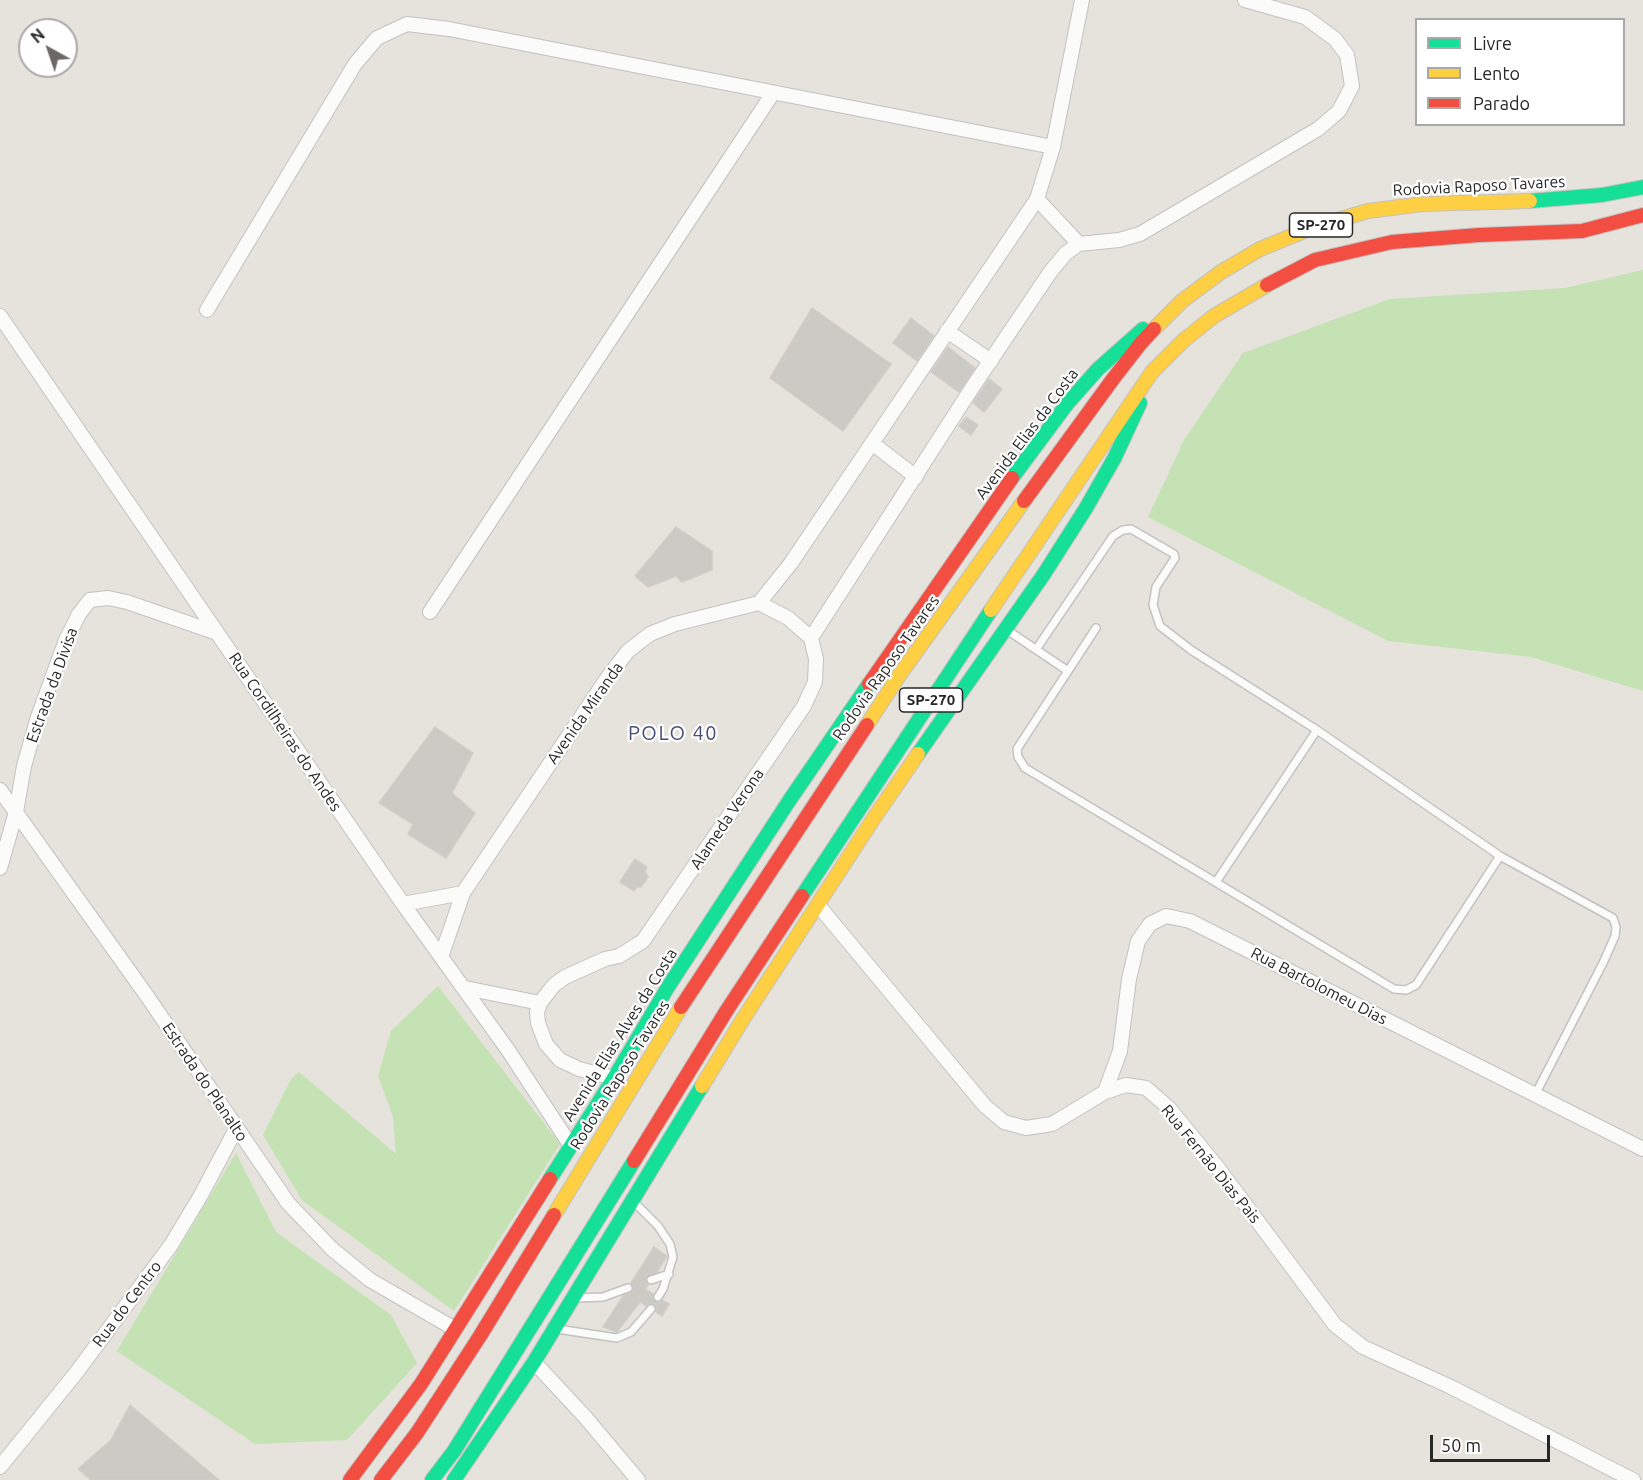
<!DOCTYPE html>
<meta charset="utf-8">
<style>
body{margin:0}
#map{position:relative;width:1643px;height:1480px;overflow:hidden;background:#e6e3dc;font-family:Ubuntu,sans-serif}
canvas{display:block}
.legend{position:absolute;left:1415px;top:18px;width:210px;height:108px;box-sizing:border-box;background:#fff;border:2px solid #a9a9a9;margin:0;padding:8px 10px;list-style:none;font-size:18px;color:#272727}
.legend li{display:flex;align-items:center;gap:12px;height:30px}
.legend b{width:30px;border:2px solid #a9a9a9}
.north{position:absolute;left:18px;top:18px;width:60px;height:60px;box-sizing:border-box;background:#fff;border:2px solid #a9a9a9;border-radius:50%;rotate:320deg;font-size:16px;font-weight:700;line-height:24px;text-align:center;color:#272727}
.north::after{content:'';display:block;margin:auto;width:21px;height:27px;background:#6a6966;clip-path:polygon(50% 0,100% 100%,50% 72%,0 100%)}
.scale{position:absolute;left:1430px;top:1435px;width:120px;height:27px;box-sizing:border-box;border:3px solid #272727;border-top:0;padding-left:8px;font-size:18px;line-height:21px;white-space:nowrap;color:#272727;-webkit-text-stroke:4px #fff;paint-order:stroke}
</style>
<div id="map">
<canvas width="1643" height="1480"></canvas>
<ul class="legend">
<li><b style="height:8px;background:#16e098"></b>Livre</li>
<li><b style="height:8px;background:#ffcf43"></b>Lento</li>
<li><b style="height:8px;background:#f24e42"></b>Parado</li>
</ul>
<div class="north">N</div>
<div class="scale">50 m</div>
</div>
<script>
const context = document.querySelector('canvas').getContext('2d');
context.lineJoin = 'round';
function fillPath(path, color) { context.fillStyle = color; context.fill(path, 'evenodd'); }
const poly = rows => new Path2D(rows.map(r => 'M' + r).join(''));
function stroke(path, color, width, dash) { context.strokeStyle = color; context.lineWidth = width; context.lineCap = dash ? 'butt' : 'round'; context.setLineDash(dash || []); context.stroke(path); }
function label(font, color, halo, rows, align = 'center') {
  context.font = font + ' Ubuntu,sans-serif'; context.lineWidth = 4.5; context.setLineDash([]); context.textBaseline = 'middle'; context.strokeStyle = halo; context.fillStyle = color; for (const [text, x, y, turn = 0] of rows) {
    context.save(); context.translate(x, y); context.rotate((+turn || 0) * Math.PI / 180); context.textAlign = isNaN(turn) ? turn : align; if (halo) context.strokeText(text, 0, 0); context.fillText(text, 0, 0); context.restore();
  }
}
fillPath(poly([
 [1643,270,1643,691,1531,657,1388,641,1148,517,1184,440,1243,353,1390,299,1565,288],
 [438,986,560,1144,454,1311,302,1200,263,1135,291,1079,299,1072,396,1154,393,1117,378,1076,391,1031],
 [236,1153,276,1232,391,1315,417,1363,347,1440,255,1444,117,1351]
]), '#c4e2b4');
const building = poly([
 [812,308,891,364,843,431,770,378,812,308],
 [911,318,934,336,917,361,893,343,911,318],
 [948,347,975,368,959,392,931,372,948,347],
 [989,379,1002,389,984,412,973,403,989,379],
 [966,417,978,425,971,435,959,426,966,417],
 [676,527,712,551,712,570,682,582,676,576,648,587,635,576,676,527],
 [435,727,473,753,452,793,475,813,446,858,408,834,413,824,379,803,435,727],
 [635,859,647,867,645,872,648,877,641,887,637,887,634,891,620,882,635,859],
 [654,1247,667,1256,657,1272,646,1277,646,1281,648,1285,645,1289,653,1294,655,1301,658,1303,662,1300,669,1304,662,1316,656,1312,656,1308,654,1304,650,1304,646,1306,640,1302,617,1332,603,1327,623,1296,633,1291,633,1287,631,1283,654,1247],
 [130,1405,219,1480,91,1480,78,1469,111,1440,130,1405]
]);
fillPath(building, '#cccac5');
stroke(building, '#d1cec8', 1.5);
const lane = poly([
 [1007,630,1068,671,1096,628],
 [1037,648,1113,536,1123,530,1131,529,1174,554,1175,558,1156,587,1153,605,1160,626,1191,650,1317,730,1500,856,1613,918,1616,927,1615,936,1603,963,1535,1095],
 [1068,671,1017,749,1018,757,1025,768,1394,989,1406,990,1416,985,1500,856],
 [1216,882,1317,730],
 [635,1203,658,1226,670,1244,673,1257,663,1289,658,1297],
 [651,1280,669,1274],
 [578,1298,603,1297,628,1288],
 [557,1329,617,1338,631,1332,651,1309]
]);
const street = poly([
 [1037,199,1079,244],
 [207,310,355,64,377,38,407,24,449,29,1053,147],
 [0,316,403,904,508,1050,571,1146],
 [947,331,991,361],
 [872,443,916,477],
 [759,603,791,563,1037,199,1053,147,1082,0],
 [430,612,773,93],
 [811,638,972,388,1051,271,1066,253,1079,244,1119,240,1140,234,1318,129,1339,111,1352,86,1347,55,1335,39,1305,17,1245,0],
 [0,790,147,996,288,1203,332,1249,370,1280,455,1329],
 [0,868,16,812,24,766,38,717,66,640,79,614,90,600,108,598,127,602,217,633],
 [403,904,463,893],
 [818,905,985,1106,1004,1122,1026,1128,1052,1124,1105,1092,1126,1085,1146,1088,1169,1108,1218,1168,1335,1325,1363,1347,1451,1387,1633,1480],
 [441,957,463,893,608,677,628,651,650,634,675,624,759,603],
 [465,988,540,1003],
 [614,1078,579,1069,560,1060,546,1044,538,1023,537,1012,540,1003,554,985,565,977,605,959,619,956,643,941,804,706,815,682,816,659,811,638,788,618,759,603],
 [1105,1092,1120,1051,1129,979,1138,941,1150,924,1166,916,1190,921,1643,1149],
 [534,1362,586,1418,638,1480],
 [0,1467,76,1373,171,1245,201,1195,236,1129]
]);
const fast = poly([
 [1530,201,1602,195,1643,187],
 [1012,478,1067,404,1098,369,1143,329],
 [918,754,1044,574,1086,508,1115,457,1140,403],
 [802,896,991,610],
 [550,1179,614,1078,668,987,789,801,869,684],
 [432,1480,454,1451,634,1161],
 [454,1480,534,1362,702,1086]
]);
const slow = poly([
 [1154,329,1182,301,1221,272,1260,249,1314,227,1368,211,1423,204,1530,201],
 [991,610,1152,372,1183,341,1214,316,1267,285],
 [867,725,898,677,1024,501],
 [702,1086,743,1019,874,818,918,754],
 [554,1215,681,1007]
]);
const jam = poly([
 [1267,285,1315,260,1392,242,1479,235,1582,231,1643,215],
 [1024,501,1113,379,1141,343,1154,329],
 [869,684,1012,478],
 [681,1007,867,725],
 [634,1161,727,1010,802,896],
 [350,1480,421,1384,550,1179],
 [381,1480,417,1433,480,1336,554,1215]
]);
stroke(lane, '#c3c2c2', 10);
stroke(street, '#c3c2c2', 16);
stroke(fast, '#c3c2c2', 16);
stroke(slow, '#c3c2c2', 16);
stroke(jam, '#c3c2c2', 16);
stroke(lane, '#fbfbfa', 7);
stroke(street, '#fbfbfa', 14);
stroke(fast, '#16e098', 14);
stroke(slow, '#ffcf43', 14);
stroke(jam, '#f24e42', 14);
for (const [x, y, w] of [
 [1321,225,63],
 [931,700,63]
]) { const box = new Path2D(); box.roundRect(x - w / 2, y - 12, w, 24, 4.5); context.fillStyle = '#fff'; context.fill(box); stroke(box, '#272727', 1.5); }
label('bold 15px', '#272727', null, [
 ["SP-270",1321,225],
 ["SP-270",931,700]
]);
label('16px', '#272727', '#fff', [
 ["Rodovia Raposo Tavares",1479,186,-3],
 ["Avenida Elias da Costa",1027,434,-53],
 ["Rodovia Raposo Tavares",886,668,-55],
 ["Estrada da Divisa",52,685,-70],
 ["Avenida Miranda",585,713,-55],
 ["Rua Cordilheiras do Andes",285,732,56],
 ["Alameda Verona",727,819,-56],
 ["Rua Bartolomeu Dias",1319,986,27],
 ["Avenida Elias Alves da Costa",620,1035,-58],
 ["Rodovia Raposo Tavares",620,1075,-58],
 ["Estrada do Planalto",205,1082,56],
 ["Rua Fernão Dias Pais",1211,1164,51],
 ["Rua do Centro",127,1304,-53]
]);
context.letterSpacing = '1.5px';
label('20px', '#484c77', '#fff', [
 ["POLO 40",673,733]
]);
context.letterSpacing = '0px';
</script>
